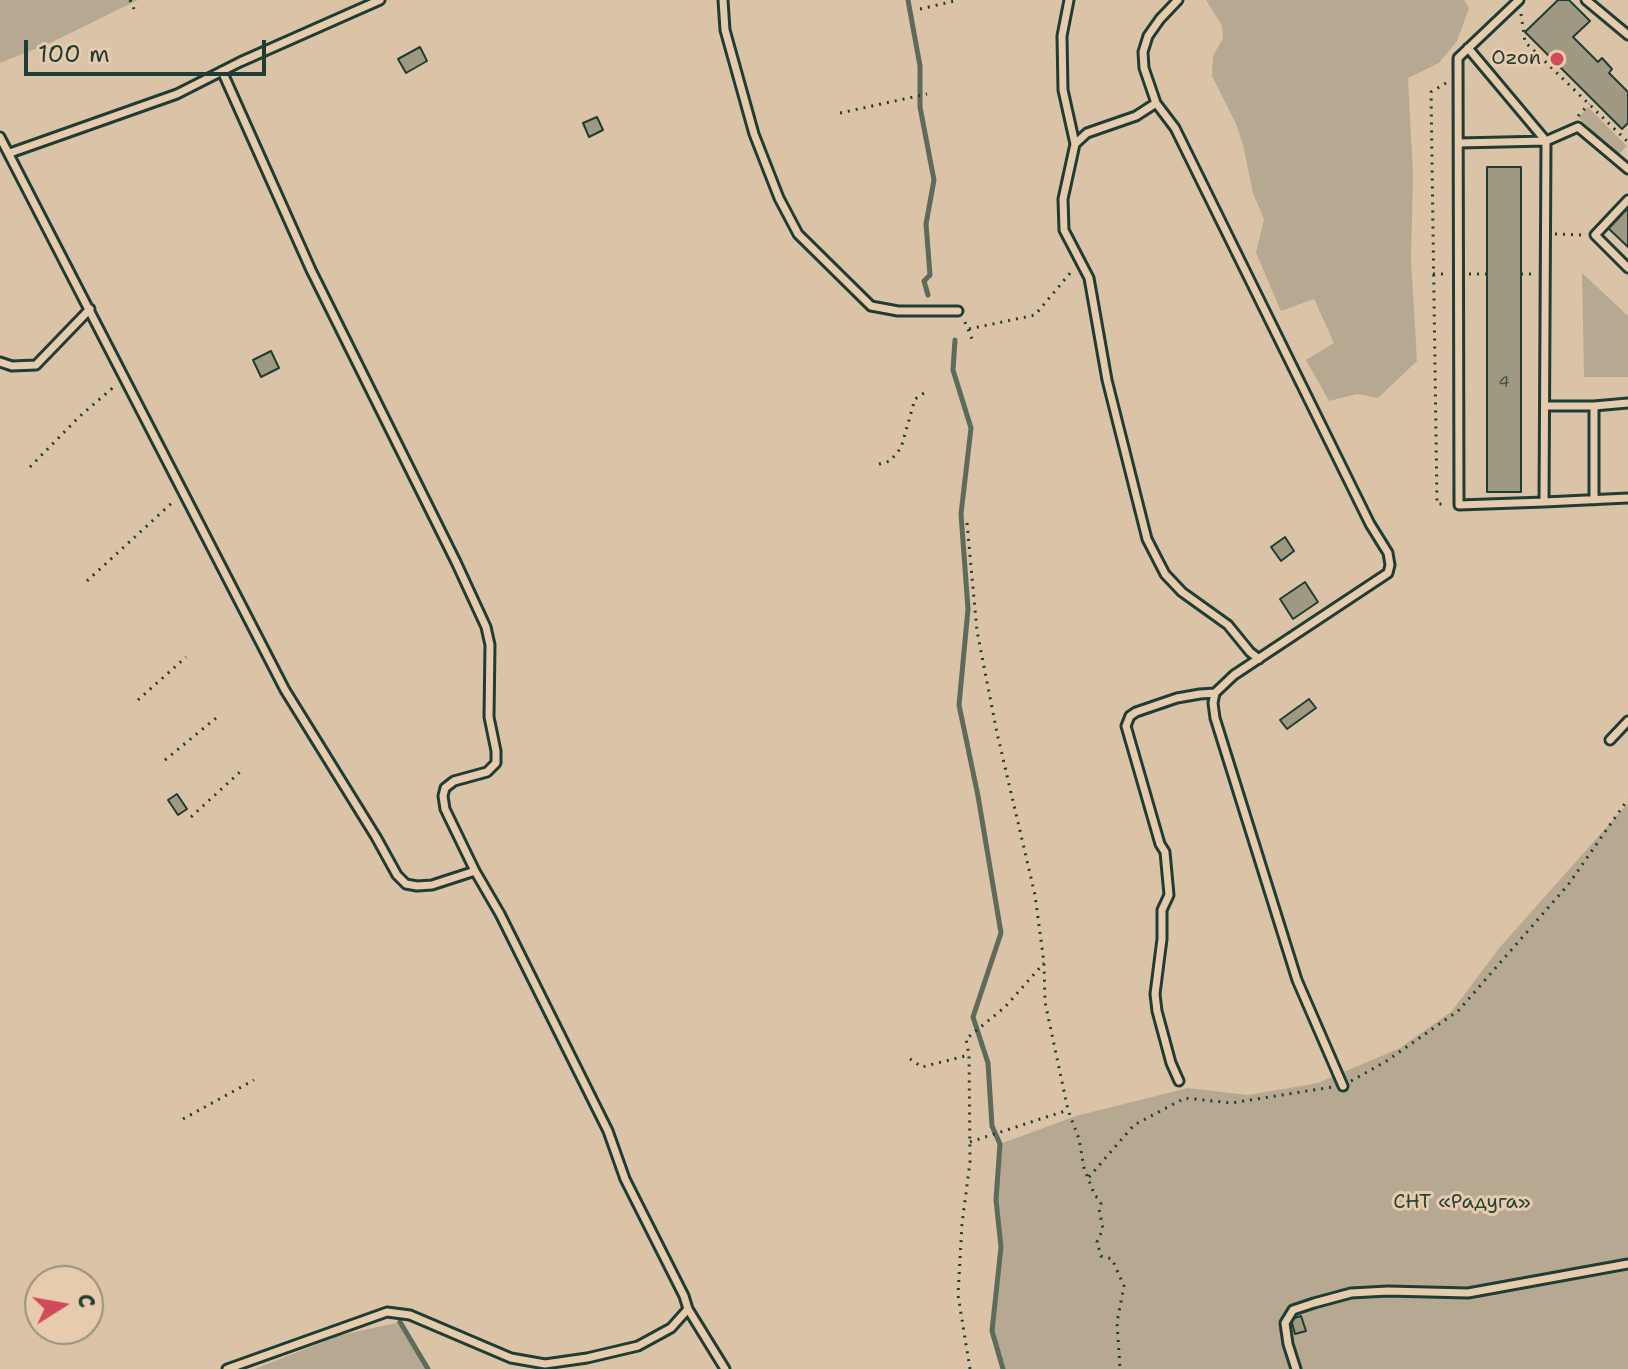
<!DOCTYPE html>
<meta charset="utf-8">
<style>
body{margin:0}
#map{position:relative;width:1628px;height:1369px;overflow:hidden;background:#dac3a6;font-family:"Shantell Sans",sans-serif}
canvas{display:block}
.north{position:absolute;left:24px;top:1265px;width:80px;height:80px;box-sizing:border-box;background:#e6cbad;border:2px solid #96927d;border-radius:50%;rotate:79deg;font-size:22px;font-weight:700;line-height:32px;text-align:center;color:#1f3d34}
.north::after{content:'';display:block;margin:auto;width:28px;height:36px;background:#d1495b;clip-path:polygon(50% 0,100% 100%,50% 72%,0 100%)}
.scale{position:absolute;left:24px;top:40px;width:242px;height:36px;box-sizing:border-box;border:4px solid #1f3d34;border-top:0;padding-left:10px;font-size:24px;line-height:28px;white-space:nowrap;color:#1f3d34;-webkit-text-stroke:6px #e6cbad;paint-order:stroke}
</style>
<div id="map">
<canvas width="1628" height="1369"></canvas>
<div class="north">С</div>
<div class="scale">100 m</div>
</div>
<script>
const context = document.querySelector('canvas').getContext('2d');
context.lineJoin = 'round';
function fillPath(path, color) { context.fillStyle = color; context.fill(path, 'evenodd'); }
const poly = rows => new Path2D(rows.map(r => 'M' + r).join(''));
function stroke(path, color, width, dash) { context.strokeStyle = color; context.lineWidth = width; context.lineCap = dash ? 'butt' : 'round'; context.setLineDash(dash || []); context.stroke(path); }
function label(font, color, halo, rows, align = 'center') {
  context.font = font + ' "Shantell Sans",sans-serif'; context.lineWidth = 6; context.setLineDash([]); context.textBaseline = 'middle'; context.strokeStyle = halo; context.fillStyle = color; for (const [text, x, y, turn = 0] of rows) {
    context.save(); context.translate(x, y); context.rotate((+turn || 0) * Math.PI / 180); context.textAlign = isNaN(turn) ? turn : align; if (halo) context.strokeText(text, 0, 0); context.fillText(text, 0, 0); context.restore();
  }
}
fillPath(poly([
 [0,0,138,0,50,43,0,63],
 [1206,0,1464,0,1469,8,1457,41,1439,63,1408,78,1413,174,1411,260,1417,361,1378,398,1357,394,1329,401,1306,360,1334,343,1314,299,1281,311,1256,253,1264,219,1253,193,1243,145,1237,126,1212,76,1213,56,1223,38,1222,26],
 [1588,107,1627,146,1617,156,1578,117],
 [1582,273,1628,316,1628,377,1584,377],
 [1628,803,1628,1369,1003,1369,992,1331,1001,1247,996,1200,1000,1144,1076,1116,1188,1088,1248,1095,1318,1083,1400,1048,1452,1011,1500,947],
 [400,1322,428,1369,255,1369,338,1336]
]), '#b7a991');
stroke(poly([
 [908,0,920,66,920,107,934,180,926,224,930,275,924,281,928,295],
 [955,340,953,370,971,428,961,514,968,609,959,705,978,796,1001,933,973,1017,988,1063,992,1126,1000,1144,996,1200,1001,1247,992,1331,1003,1369],
 [400,1322,428,1369]
]), '#5e6a5a', 5);
const building = poly([
 [1558,0,1569,0,1590,21,1573,37,1598,62,1602,58,1612,69,1609,73,1628,92,1628,123,1622,129,1525,32,1558,0],
 [420,47,427,61,406,73,398,59,420,47],
 [597,117,603,130,589,137,583,123,597,117],
 [1487,167,1521,167,1521,492,1487,492,1487,167],
 [1628,205,1628,247,1607,227,1628,205],
 [271,351,279,368,261,377,253,360,271,351],
 [1285,537,1294,551,1281,561,1271,547,1285,537],
 [1305,582,1318,602,1293,619,1280,599,1305,582],
 [1309,699,1316,708,1287,729,1280,720,1309,699],
 [177,794,187,809,178,815,168,800,177,794],
 [1301,1316,1306,1331,1295,1334,1291,1319,1301,1316]
]);
fillPath(building, '#a09982');
stroke(building, '#1f3d34', 2);
const lane = poly([
 [723,0,725,30,754,134,779,198,798,234,871,306,898,311,958,311],
 [1069,0,1062,36,1063,90,1075,144],
 [1178,0,1160,19,1148,36,1143,52,1144,68,1156,103,1175,128,1370,524,1388,553,1390,565,1388,573,1234,675,1215,693,1213,703,1215,718,1297,980,1343,1086],
 [1586,0,1628,35],
 [1468,48,1546,141,1578,127,1628,169],
 [222,71,311,270,456,562,486,627,490,645,489,717,496,751,496,763,487,772,454,781,445,788,443,796,445,809,475,871,500,914,608,1131,625,1179,684,1296,688,1309,725,1369],
 [1156,103,1136,116,1087,133,1075,144,1063,199,1064,230,1089,278,1107,380,1147,539,1165,574,1182,592,1228,625,1250,652,1259,659],
 [0,137,285,690,376,837,397,875,406,884,417,886,432,885,475,871],
 [1459,143,1546,141,1544,502,1459,505,1458,58,1519,0],
 [10,153,177,94,240,62,380,0],
 [1628,200,1595,235,1628,268],
 [0,362,12,366,36,365,90,309],
 [1545,406,1594,406],
 [1594,500,1594,406,1628,403],
 [1544,502,1628,498],
 [1610,740,1628,721],
 [1179,1081,1171,1063,1157,1011,1155,994,1162,939,1162,910,1169,895,1165,852,1160,844,1126,726,1130,716,1136,712,1177,698,1200,694,1215,693],
 [227,1369,387,1312,410,1315,511,1358,545,1364,587,1358,638,1346,671,1328,688,1309],
 [1296,1369,1288,1344,1285,1323,1293,1310,1314,1303,1351,1293,1388,1291,1468,1293,1628,1264]
]);
stroke(lane, '#1f3d34', 13);
stroke(poly([
 [130,0,134,9],
 [920,9,959,0],
 [1521,14,1525,42,1628,142],
 [1446,83,1431,92,1437,504,1447,504],
 [840,113,927,94],
 [1578,116,1589,104],
 [1555,234,1583,235],
 [1433,274,1449,274],
 [1469,274,1487,274],
 [1521,274,1533,274],
 [965,322,974,344],
 [969,329,1035,315,1071,272],
 [879,464,890,461,901,448,915,399,927,391],
 [30,467,79,417,116,385],
 [967,523,977,631,997,733,1035,895,1044,963,1045,1002,1068,1110,1079,1139,1084,1168,1095,1196,1098,1198,1101,1204,1099,1209,1103,1229,1097,1242,1101,1256,1112,1259,1124,1286,1117,1322,1120,1369],
 [87,581,175,500],
 [138,700,186,657],
 [165,760,216,718],
 [191,817,241,771],
 [910,1059,922,1067,969,1055],
 [1351,1081,1385,1062,1458,1011,1568,885,1628,799],
 [183,1119,254,1080],
 [970,1142,1068,1110],
 [1089,1177,1134,1125,1185,1098,1231,1103,1333,1087],
 [970,1369,958,1295,962,1224,970,1162,969,1055,966,1039,1005,1007,1044,963]
]), '#1f3d34', 3, [2, 6]);
stroke(lane, '#e6cbad', 7);
for (const [x, y, r, color] of [
 [1557,59,8,"#d1495b"]
]) { const dot = new Path2D(); dot.arc(x, y, r, 0, 2 * Math.PI); context.fillStyle = color; context.fill(dot); stroke(dot, '#e6cbad', 3); }
label('16px', '#3f5448', null, [
 ["4",1504,383]
]);
label('20px', '#1f3d34', '#e6cbad', [
 ["Ozon",1541,59]
], 'right');
label('20px', '#274239', '#e6cbad', [
 ["СНТ «Радуга»",1462,1203]
]);
</script>
